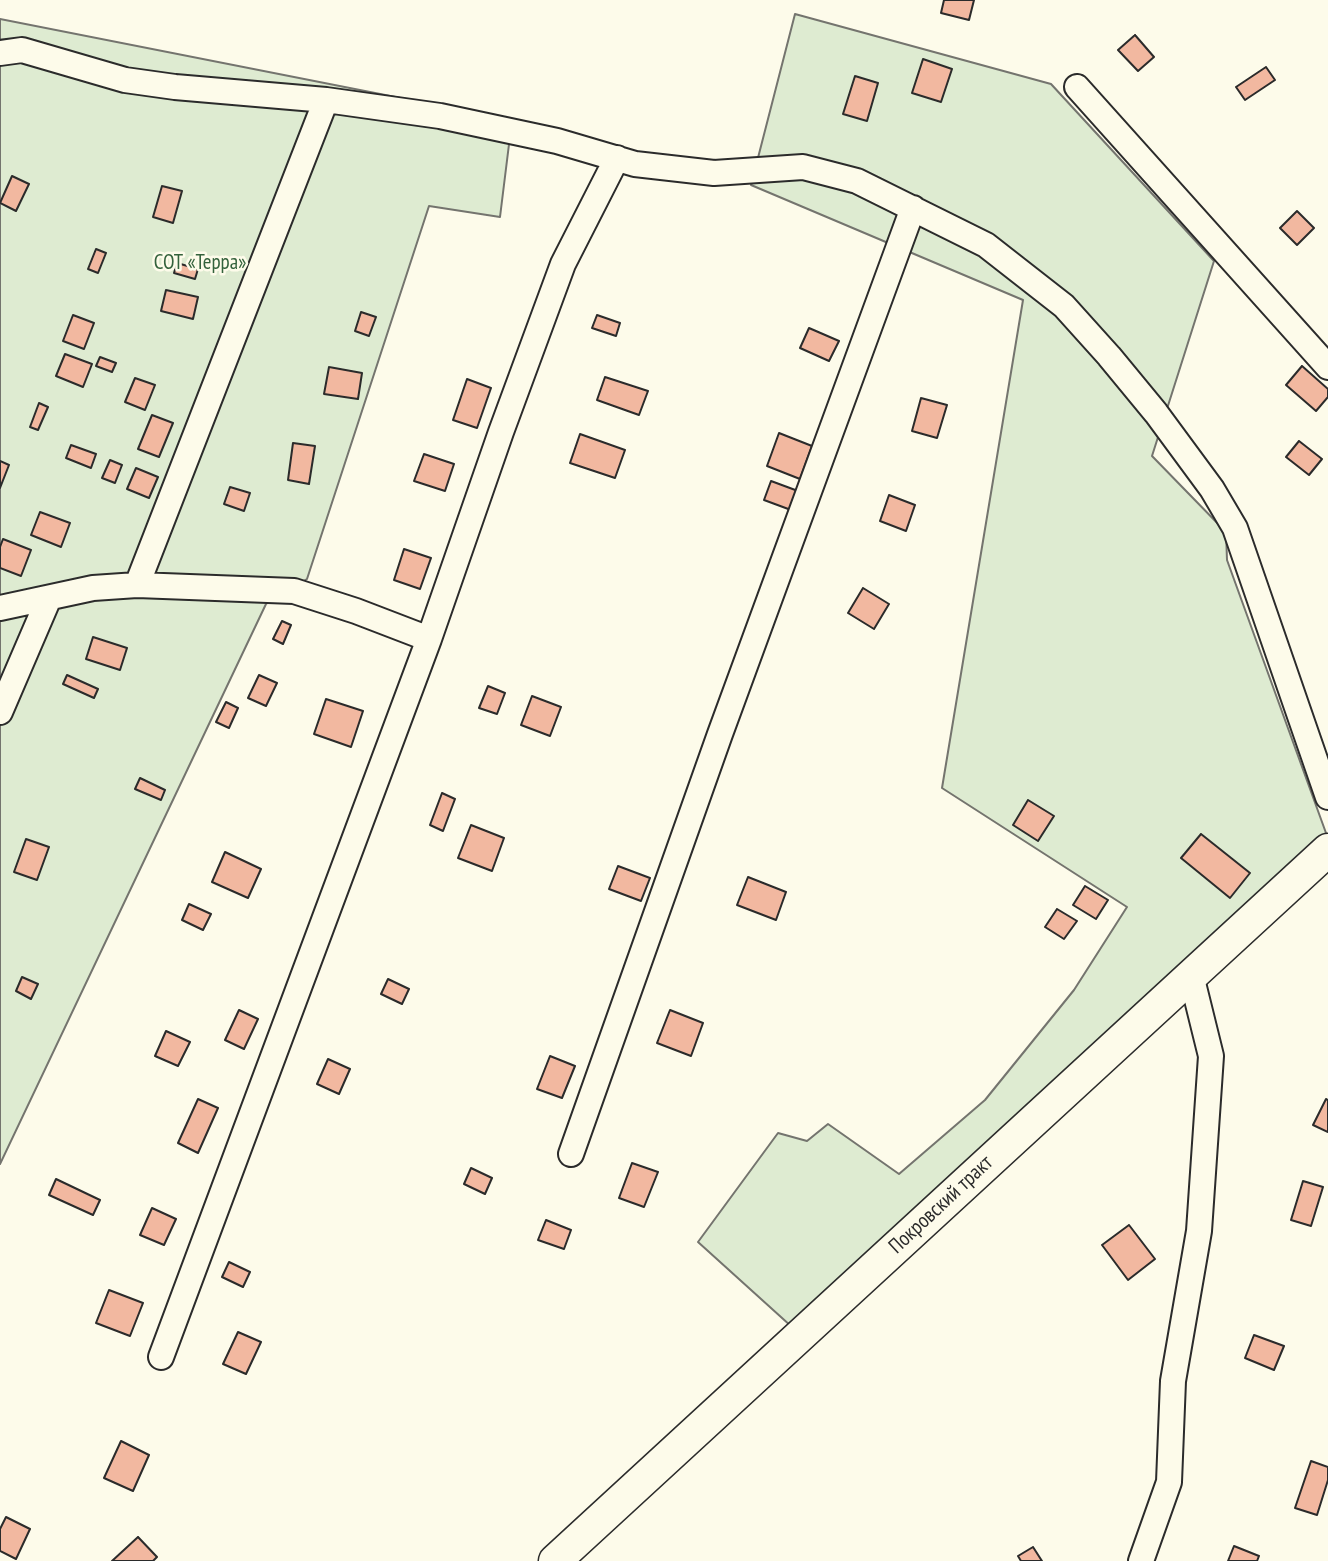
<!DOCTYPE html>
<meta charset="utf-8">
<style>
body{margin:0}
canvas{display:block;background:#fdfbea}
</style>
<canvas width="1328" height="1561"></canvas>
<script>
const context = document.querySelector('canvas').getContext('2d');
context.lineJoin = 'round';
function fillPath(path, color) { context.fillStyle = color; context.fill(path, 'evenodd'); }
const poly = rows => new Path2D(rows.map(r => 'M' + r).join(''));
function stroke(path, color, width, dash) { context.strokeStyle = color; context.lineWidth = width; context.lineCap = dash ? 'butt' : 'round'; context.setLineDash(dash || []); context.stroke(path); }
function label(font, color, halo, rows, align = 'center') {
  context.font = font + ' "PT Sans Narrow",sans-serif'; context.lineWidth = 5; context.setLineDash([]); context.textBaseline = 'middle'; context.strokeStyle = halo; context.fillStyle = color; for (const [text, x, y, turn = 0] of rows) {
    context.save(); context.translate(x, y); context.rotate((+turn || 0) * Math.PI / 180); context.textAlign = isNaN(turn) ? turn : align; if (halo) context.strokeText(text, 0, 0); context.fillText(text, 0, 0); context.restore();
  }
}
const green = poly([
 [795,14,1051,84,1214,261,1152,456,1226,532,1227,560,1326,833,792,1327,698,1242,778,1133,807,1141,828,1124,899,1174,985,1100,1074,990,1127,907,942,788,1023,300,751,185,795,14],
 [0,19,512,120,500,217,429,206,307,579,266,604,0,1164,0,19]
]);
fillPath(green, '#deebd1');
stroke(green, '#74746e', 2);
const building = poly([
 [944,0,974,0,969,20,941,13,944,0],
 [1135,35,1154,57,1138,71,1118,50,1135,35],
 [923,59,952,69,941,102,912,93,923,59],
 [1266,67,1275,80,1245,100,1236,87,1266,67],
 [855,76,878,83,867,121,843,114,855,76],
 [12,176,29,184,16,211,0,203,12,176],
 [162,186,182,191,173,223,153,217,162,186],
 [1297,211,1314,228,1297,245,1280,228,1297,211],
 [96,249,106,253,98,273,88,269,96,249],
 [177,263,198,269,195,279,174,273,177,263],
 [166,290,198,297,193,319,161,311,166,290],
 [361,312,376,317,369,336,355,331,361,312],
 [73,315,94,323,84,349,63,341,73,315],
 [597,315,620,323,616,336,592,328,597,315],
 [809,328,839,341,829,361,800,348,809,328],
 [65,354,92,364,83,387,56,376,65,354],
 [100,357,116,363,112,372,96,366,100,357],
 [1302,366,1328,389,1328,397,1316,411,1286,385,1302,366],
 [329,367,362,373,358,399,324,394,329,367],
 [605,377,648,391,639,415,597,400,605,377],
 [135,378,155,385,145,410,125,402,135,378],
 [467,379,491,388,477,428,453,420,467,379],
 [921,398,947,405,937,438,912,431,921,398],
 [39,403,48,407,38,430,30,427,39,403],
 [152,415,173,423,159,457,138,449,152,415],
 [779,433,812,446,800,479,767,466,779,433],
 [580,434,625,450,615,478,570,463,580,434],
 [1299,441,1322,459,1309,475,1286,457,1299,441],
 [293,443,315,446,309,484,288,480,293,443],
 [71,445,96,454,91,468,66,458,71,445],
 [424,454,454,464,445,491,414,481,424,454],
 [110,460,122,465,115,483,102,478,110,460],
 [0,461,9,465,0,488,0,461],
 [136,468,158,477,149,498,127,489,136,468],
 [771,481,798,491,791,510,764,500,771,481],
 [230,487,250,493,244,511,224,504,230,487],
 [889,495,915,505,906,531,880,521,889,495],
 [40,512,70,523,61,547,31,535,40,512],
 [3,539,31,550,21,576,0,568,0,547,3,539],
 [404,549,431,558,420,589,394,580,404,549],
 [863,588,889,604,874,629,848,613,863,588],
 [282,621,291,625,283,644,273,639,282,621],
 [93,637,127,648,120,670,86,659,93,637],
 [67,675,98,689,94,698,63,684,67,675],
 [259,675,277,683,266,706,248,698,259,675],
 [488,686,505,693,497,714,479,708,488,686],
 [532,696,561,707,550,736,521,725,532,696],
 [326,699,363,711,351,747,314,734,326,699],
 [226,702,238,708,229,728,216,722,226,702],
 [140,778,165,790,161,800,135,789,140,778],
 [442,793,455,799,443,831,430,825,442,793],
 [1028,800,1054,816,1038,841,1013,825,1028,800],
 [471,825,504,838,492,871,458,858,471,825],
 [1201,834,1250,873,1230,898,1181,858,1201,834],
 [26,839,49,847,37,880,14,872,26,839],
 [225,852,261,869,248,898,212,882,225,852],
 [618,866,650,878,641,901,609,889,618,866],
 [748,877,786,892,776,920,737,905,748,877],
 [1085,886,1108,900,1096,919,1073,905,1085,886],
 [189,904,211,914,203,930,182,920,189,904],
 [1057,909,1077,921,1064,939,1045,927,1057,909],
 [22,977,38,984,31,999,16,991,22,977],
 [388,979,409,989,402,1004,381,994,388,979],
 [239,1010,258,1019,244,1049,225,1040,239,1010],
 [670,1010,703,1023,691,1056,657,1043,670,1010],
 [166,1031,190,1042,178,1066,155,1056,166,1031],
 [550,1056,575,1066,562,1098,537,1089,550,1056],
 [328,1059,350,1069,339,1094,317,1084,328,1059],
 [198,1099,218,1108,198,1153,178,1143,198,1099],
 [1326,1099,1328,1100,1328,1132,1313,1125,1326,1099],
 [632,1163,658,1172,644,1207,619,1198,632,1163],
 [471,1168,492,1178,485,1194,464,1184,471,1168],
 [56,1179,100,1200,93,1215,49,1195,56,1179],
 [1303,1181,1323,1187,1311,1226,1291,1220,1303,1181],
 [152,1208,176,1219,164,1245,140,1235,152,1208],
 [546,1220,571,1230,564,1249,538,1240,546,1220],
 [1129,1225,1155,1259,1128,1280,1102,1245,1129,1225],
 [229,1262,250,1272,243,1287,222,1277,229,1262],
 [109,1290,143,1303,130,1336,96,1323,109,1290],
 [238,1332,261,1342,246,1374,223,1364,238,1332],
 [1254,1335,1284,1346,1274,1370,1245,1358,1254,1335],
 [121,1441,149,1455,133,1491,104,1478,121,1441],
 [1311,1461,1328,1467,1328,1480,1317,1515,1295,1508,1311,1461],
 [6,1517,30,1529,16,1559,0,1551,0,1529,6,1517],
 [138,1537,157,1557,153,1561,112,1561,138,1537],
 [1234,1546,1259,1556,1257,1561,1228,1561,1234,1546],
 [1033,1547,1042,1561,1021,1561,1018,1556,1033,1547]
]);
fillPath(building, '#f2b8a0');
stroke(building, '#2b2b2b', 2);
const minor = poly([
 [0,53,22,50,125,80,175,87,326,100,440,116,557,141,635,164,714,173,803,167,857,181,986,245,1064,306,1109,356,1156,413,1212,489,1235,528,1328,797],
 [1077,87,1328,367],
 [137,585,326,100],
 [0,608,93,588,137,585,294,591,356,611,429,639],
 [0,712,49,598],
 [571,1154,720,734,913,208],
 [161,1357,429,639,501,432,563,264,617,158],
 [1141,1561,1169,1482,1173,1381,1199,1231,1211,1056,1191,975]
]);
const major = poly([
 [555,1561,1328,850]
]);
stroke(minor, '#2b2b2b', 28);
stroke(major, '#2b2b2b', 35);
stroke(minor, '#fdfbea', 24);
stroke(major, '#fdfbea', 32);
label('21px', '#34623c', '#fdfbea', [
 ["СОТ «Терра»",200,263]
]);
label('21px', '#2b2b2b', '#fdfbea', [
 ["Покровский тракт",941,1205,-43]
]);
</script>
